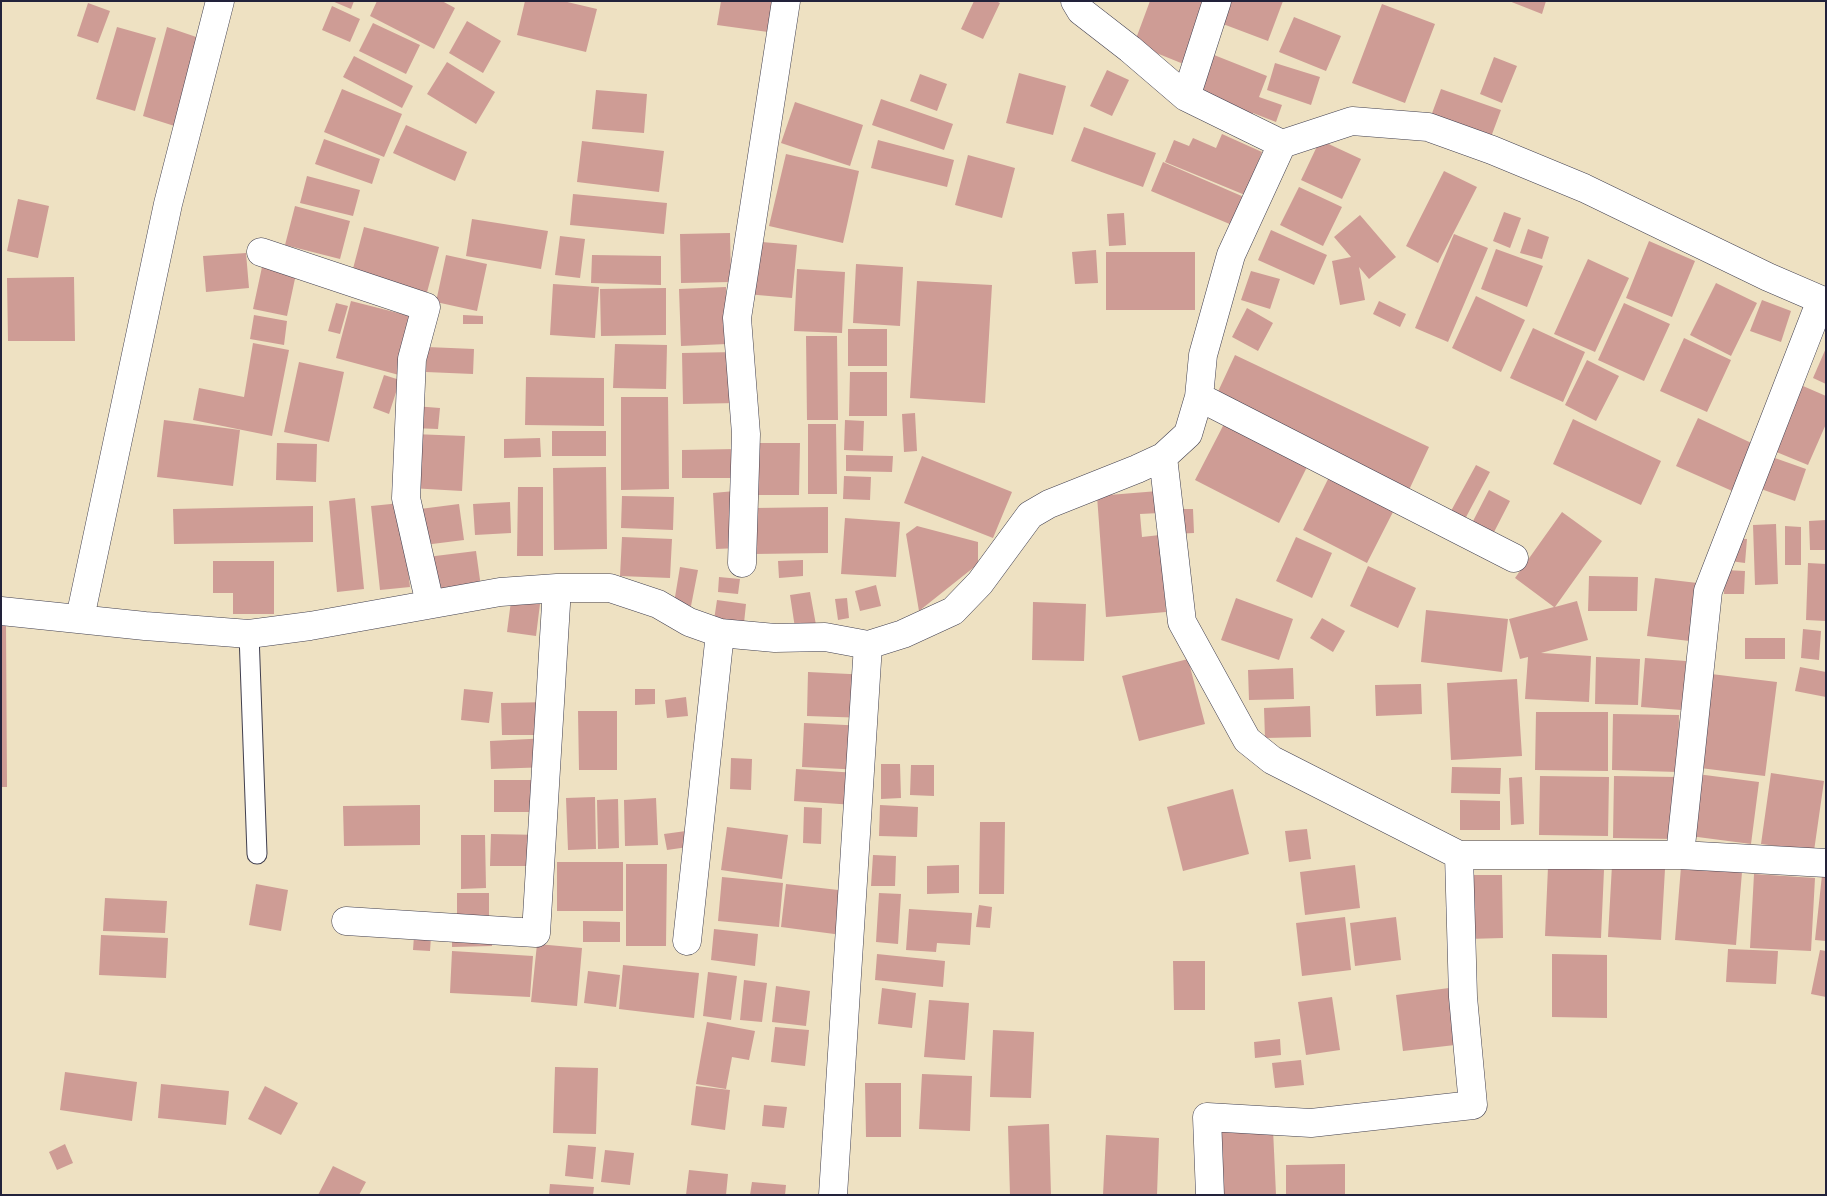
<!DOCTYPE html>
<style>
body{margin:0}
#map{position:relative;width:1827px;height:1196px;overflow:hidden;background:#eee1c2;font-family:"Old Standard TT",serif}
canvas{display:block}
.frame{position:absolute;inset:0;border:2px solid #22223b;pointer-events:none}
</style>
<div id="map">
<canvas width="1827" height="1196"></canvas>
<div class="frame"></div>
</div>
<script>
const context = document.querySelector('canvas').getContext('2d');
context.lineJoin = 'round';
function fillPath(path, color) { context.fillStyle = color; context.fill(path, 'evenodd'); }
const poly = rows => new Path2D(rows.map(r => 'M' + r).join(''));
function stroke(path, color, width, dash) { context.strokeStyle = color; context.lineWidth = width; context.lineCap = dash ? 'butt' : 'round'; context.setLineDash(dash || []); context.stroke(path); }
fillPath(poly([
 [332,1,354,1,351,9],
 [377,1,442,1,455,8,434,49,370,16],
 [525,1,563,1,597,9,586,52,517,35],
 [721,1,773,1,768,32,717,25],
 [974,1,996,1,1000,3,983,39,961,29],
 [1150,1,1210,1,1186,65,1134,44],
 [1222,1,1283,1,1268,41,1215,21],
 [1509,1,1546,1,1542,14],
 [88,3,110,11,98,43,77,36],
 [1382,4,1435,24,1405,103,1352,83],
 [332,6,360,19,350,42,322,30],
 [1294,17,1341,36,1326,71,1279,52],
 [467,21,501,41,483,73,449,53],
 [373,23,420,45,406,74,359,51],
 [117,27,156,38,135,111,96,99],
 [167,27,208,41,184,129,143,116],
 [1209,53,1267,76,1259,97,1282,105,1276,122,1253,113,1251,120,1193,97],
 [354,56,413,86,402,108,343,77],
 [1494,57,1517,66,1502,103,1480,94],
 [447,62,495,92,476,124,427,94],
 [1275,63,1320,77,1311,105,1267,90],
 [1107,70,1129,80,1112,116,1090,106],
 [1019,73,1066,86,1053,135,1006,123],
 [920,74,947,84,937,111,910,101],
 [342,89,402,114,384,157,324,132],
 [1441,89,1501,110,1491,137,1431,116],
 [596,90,647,94,644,133,592,129],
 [881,99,953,124,944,150,872,125],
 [795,102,863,125,850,166,781,143],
 [406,125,467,152,455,181,393,153],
 [1084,127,1156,153,1143,187,1071,161],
 [1222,134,1262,152,1245,195,1165,162,1174,140,1189,146,1193,138,1216,148],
 [324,139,380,159,372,184,315,164],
 [878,140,954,160,947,187,871,168],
 [1320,140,1361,159,1342,199,1301,180],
 [582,141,664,151,659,192,577,182],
 [786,154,859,171,843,243,769,226],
 [968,155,1015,168,1002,218,955,205],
 [1163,162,1244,197,1232,225,1151,191],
 [1444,171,1477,187,1438,263,1406,246],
 [307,176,360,190,353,216,300,203],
 [1299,187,1342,207,1323,246,1280,225],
 [573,194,667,203,664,234,570,225],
 [18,199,49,206,38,258,7,251],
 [295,206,350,221,340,259,285,245],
 [1504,212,1521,218,1510,248,1493,241],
 [1124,213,1126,245,1109,246,1107,214],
 [1360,215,1396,257,1369,279,1359,267,1365,300,1340,305,1332,261,1351,257,1334,237],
 [472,219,548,231,541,269,466,256],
 [364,227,439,247,425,300,350,280],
 [1528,229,1549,237,1542,259,1520,253],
 [1271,230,1327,255,1314,285,1258,260],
 [730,233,731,282,681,283,680,234],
 [1454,234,1488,248,1448,342,1415,328],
 [560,236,585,239,580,278,555,275],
 [750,241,797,245,792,298,746,294],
 [1649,241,1695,261,1672,317,1626,298],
 [1496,249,1543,266,1527,307,1481,289],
 [1096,250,1098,283,1075,284,1072,252],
 [1106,252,1195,252,1195,310,1106,310],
 [246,253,249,288,206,292,203,256],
 [446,255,487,264,477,311,436,302],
 [592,255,661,256,661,285,591,283],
 [1588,259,1629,278,1595,352,1554,334],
 [856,264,903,267,900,326,853,323],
 [262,267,296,274,287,316,253,309],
 [797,269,845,272,842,333,794,331],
 [1251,271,1280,279,1270,309,1241,300],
 [74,277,75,341,8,341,7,278],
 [917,281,992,285,985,403,910,398],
 [1716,283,1757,303,1731,356,1690,335],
 [553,284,599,287,595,338,550,335],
 [726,287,727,344,681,346,679,289],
 [666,288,666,335,601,336,600,289],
 [1476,296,1525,320,1501,372,1452,348],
 [1762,300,1791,311,1781,342,1750,331],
 [351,301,414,317,399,375,336,358],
 [1379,301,1406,314,1400,327,1373,314],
 [336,303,348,306,340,334,328,331],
 [1624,303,1670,324,1644,381,1598,360],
 [1247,308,1273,323,1258,351,1232,337],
 [254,315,287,321,284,345,250,339],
 [463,315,483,316,483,324,463,324],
 [1533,328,1585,352,1563,402,1510,378],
 [848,329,887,329,887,366,848,366],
 [806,336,837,336,838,420,807,420],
 [1684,338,1731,360,1707,412,1660,391],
 [253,343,289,350,272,436,193,420,199,388,244,397],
 [615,344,667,345,666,389,613,388],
 [427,347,474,349,473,374,426,372],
 [1826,348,1826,384,1813,378],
 [737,352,738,403,683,404,682,353],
 [1235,355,1429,447,1409,490,1215,398],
 [1587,360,1619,376,1596,421,1565,405],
 [299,362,344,372,329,442,284,432],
 [850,372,887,372,887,416,849,416],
 [384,375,400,380,389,414,373,408],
 [526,377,604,378,604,426,525,425],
 [1803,386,1826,396,1826,424,1808,465,1774,451],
 [621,397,668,397,669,489,621,490],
 [414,406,440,408,438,429,413,428],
 [915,413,917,451,904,452,902,414],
 [1698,418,1760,447,1739,494,1676,466],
 [1573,419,1661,461,1641,505,1553,464],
 [164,420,240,430,233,486,157,477],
 [845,420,864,421,863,451,844,450],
 [808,424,836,424,837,494,808,494],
 [1224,424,1307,467,1279,523,1195,480],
 [552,431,606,431,606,456,552,456],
 [413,434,465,436,462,491,410,488],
 [540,438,541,457,504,458,504,439],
 [277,443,317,444,316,482,276,480],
 [747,443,800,443,799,495,746,495],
 [736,449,737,478,682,478,682,450],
 [846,455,893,456,892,472,846,471],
 [922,456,1012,492,993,538,904,503],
 [1772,457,1806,469,1795,501,1761,489],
 [1476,465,1490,472,1465,519,1451,511],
 [606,467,607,549,554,550,553,468],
 [844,476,871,477,870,500,843,499],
 [1329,477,1394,510,1367,563,1303,530],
 [518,487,543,487,543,556,517,556],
 [1489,490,1510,501,1493,534,1472,523],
 [735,491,738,548,716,549,713,493],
 [1158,491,1160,513,1140,514,1142,537,1160,535,1166,612,1106,617,1097,496],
 [622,496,674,497,673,530,621,528],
 [355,498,364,589,337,592,329,501],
 [510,502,511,533,475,535,473,504],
 [401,503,410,587,380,590,371,506],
 [459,504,464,540,424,545,420,509],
 [313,506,313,542,174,544,173,509],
 [828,507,828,553,754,554,754,508],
 [1172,509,1193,509,1194,533,1173,534],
 [1562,512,1602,541,1555,607,1577,601,1588,640,1541,653,1591,656,1589,702,1525,699,1528,657,1520,659,1509,619,1554,607,1515,578],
 [845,518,900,522,896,577,841,574],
 [1826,520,1826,550,1810,550,1809,521],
 [1776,524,1778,584,1755,585,1753,525],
 [917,526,978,542,978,564,919,611,906,534],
 [1785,526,1801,527,1801,565,1785,565],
 [622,537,672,539,670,578,620,576],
 [1296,537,1332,553,1312,598,1276,581],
 [1732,538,1747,539,1745,563,1730,561],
 [476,551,481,587,431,593,427,557],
 [803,560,803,576,779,578,778,561],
 [213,561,274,561,274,614,233,614,233,593,213,593],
 [1808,563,1826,564,1826,621,1806,620],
 [1368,566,1416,588,1398,628,1350,606],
 [680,567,698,570,691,606,674,603],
 [1725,570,1745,571,1744,594,1724,594],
 [1589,576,1638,577,1637,611,1588,611],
 [719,577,740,579,738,594,718,592],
 [1655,578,1706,584,1698,642,1647,636],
 [876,585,881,606,860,611,855,591],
 [810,592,816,625,795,628,790,595],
 [847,598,849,618,838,620,835,599],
 [1236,598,1293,619,1279,660,1221,640],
 [717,600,746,604,744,623,714,620],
 [511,601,540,604,536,636,507,632],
 [1033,602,1086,604,1084,661,1032,660],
 [1426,610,1508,619,1502,672,1421,662],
 [1322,618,1345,631,1333,652,1310,638],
 [1,623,6,623,7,787,1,787],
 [1803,629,1821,631,1819,660,1801,658],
 [1745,638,1785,638,1785,659,1745,659],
 [1596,657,1640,659,1638,705,1595,704],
 [1645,658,1686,661,1682,710,1641,707],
 [1188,659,1205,724,1139,741,1122,676],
 [1800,667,1826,672,1826,697,1795,691],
 [1293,668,1294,699,1249,700,1248,670],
 [808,672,870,675,868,718,807,716],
 [1703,673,1777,682,1765,776,1692,767],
 [1517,679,1522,756,1451,760,1447,683],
 [1421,684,1422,714,1376,716,1375,685],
 [464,689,493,692,489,723,461,720],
 [635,689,655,689,655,704,635,705],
 [686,697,688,716,667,718,665,700],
 [551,702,552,735,502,735,501,703],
 [1310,706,1311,737,1265,738,1264,708],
 [578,711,617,711,617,770,579,770],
 [1536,712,1608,712,1608,771,1535,770],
 [1613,714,1679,715,1678,772,1612,770],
 [804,723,866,726,863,770,802,767],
 [549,738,550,767,491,769,490,741],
 [731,758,752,759,751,790,730,789],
 [881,764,900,764,901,798,881,799],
 [911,765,934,765,934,796,910,795],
 [1452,767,1501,768,1500,794,1451,793],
 [796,769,857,773,855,805,794,801],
 [1771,773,1824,781,1814,851,1761,844],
 [1697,774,1759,782,1751,844,1690,836],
 [1540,776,1609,777,1608,836,1539,835],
 [1614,776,1676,777,1675,839,1613,838],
 [1522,777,1524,824,1511,825,1509,778],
 [494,780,546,780,546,812,494,812],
 [1233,789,1249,854,1183,871,1167,807],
 [595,797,596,849,568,850,566,798],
 [656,798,658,845,625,846,624,800],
 [618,799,619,848,598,849,597,800],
 [1460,800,1500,801,1500,830,1460,830],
 [420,805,420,845,344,846,343,806],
 [880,805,918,807,917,837,879,836],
 [804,807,822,808,821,844,803,843],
 [980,822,1005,822,1004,894,979,894],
 [727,827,788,835,782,879,721,870],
 [1307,829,1311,859,1289,862,1285,831],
 [686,831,688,847,667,850,664,834],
 [491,834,542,835,542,866,490,866],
 [461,835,485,835,486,888,461,889],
 [873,855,896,856,895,886,871,886],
 [557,862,623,862,623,911,557,911],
 [626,864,667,864,666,946,626,946],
 [959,865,959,893,927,894,927,866],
 [1355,865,1360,908,1305,915,1300,872],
 [1612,865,1665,869,1661,940,1608,937],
 [1548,867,1604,870,1601,938,1545,936],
 [1681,867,1742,872,1736,945,1675,940],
 [1754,874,1815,878,1811,951,1750,948],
 [1466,875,1502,875,1503,938,1467,939],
 [1822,875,1826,875,1826,941,1815,940],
 [722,877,783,883,779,927,718,921],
 [256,884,288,890,281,931,249,925],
 [786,884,847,891,842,935,781,927],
 [457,893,489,893,489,921,457,921],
 [879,893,901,894,898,944,876,942],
 [105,898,167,901,165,933,103,931],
 [979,905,992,907,990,928,976,927],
 [909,909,972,913,970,945,937,943,936,952,906,950],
 [1345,917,1351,970,1302,976,1296,923],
 [1396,917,1401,960,1355,966,1350,923],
 [583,921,620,922,620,942,583,942],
 [452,925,492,925,492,946,452,947],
 [714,929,758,934,755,966,711,960],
 [101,935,168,938,166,978,99,975],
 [414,936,431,937,430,951,413,950],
 [537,944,582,948,577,1006,531,1002],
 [1728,949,1778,951,1776,984,1726,982],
 [1820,950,1826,951,1826,997,1811,994],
 [452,951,533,956,530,997,450,993],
 [877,954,945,961,943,987,875,980],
 [1552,954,1607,955,1607,1018,1552,1017],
 [1173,961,1205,961,1205,1010,1174,1010],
 [623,965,699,973,694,1018,619,1009],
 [588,971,620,975,616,1007,584,1003],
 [708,972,737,976,731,1020,703,1016],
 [744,980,767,983,762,1022,740,1020],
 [776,986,810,991,806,1026,772,1022],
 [882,988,916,993,912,1028,878,1024],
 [1449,988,1455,1045,1403,1051,1396,995],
 [1332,997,1340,1050,1306,1055,1298,1002],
 [929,1000,969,1003,965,1060,924,1057],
 [707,1022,755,1031,749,1060,732,1057,726,1089,696,1084],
 [775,1027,809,1030,805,1066,771,1062],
 [993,1030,1034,1032,1031,1098,990,1097],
 [1280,1039,1281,1055,1255,1058,1254,1042],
 [1301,1060,1304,1085,1275,1088,1272,1063],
 [555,1067,598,1068,596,1134,553,1133],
 [65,1072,137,1082,132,1121,60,1110],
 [922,1074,972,1076,970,1131,919,1129],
 [865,1083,901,1083,901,1137,866,1137],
 [161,1084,229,1091,226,1125,158,1118],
 [265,1086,298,1103,281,1135,248,1119],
 [696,1086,730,1090,725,1130,691,1125],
 [764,1105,787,1107,784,1128,762,1126],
 [1049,1124,1051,1195,1010,1195,1008,1126],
 [1273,1129,1276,1195,1218,1195,1216,1131],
 [1106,1135,1159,1138,1157,1195,1103,1195],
 [65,1144,73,1163,57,1170,49,1152],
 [568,1145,596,1147,593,1179,565,1176],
 [605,1150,634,1153,630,1185,601,1182],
 [1345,1164,1345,1195,1286,1195,1286,1165],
 [333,1166,366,1182,359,1195,318,1195],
 [689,1170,728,1174,726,1195,686,1195],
 [752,1182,786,1185,785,1195,750,1195],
 [550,1184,594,1187,593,1195,549,1195]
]), '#ce9c95');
const lane = poly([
 [249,634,257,854]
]);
const street = poly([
 [1075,1,1081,11,1130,49,1186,97,1282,144],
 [1186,97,1217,1],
 [261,252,426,307,412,359,406,498,430,604],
 [1199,397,1514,558],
 [1163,457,1182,622,1247,740,1272,760,1459,855,1680,855,1826,863],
 [742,563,746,434,737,318,786,1],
 [1,611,145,626,249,634,310,626,500,592,557,588,610,588,658,604,689,622,720,633,775,638,825,637,868,645,903,634,953,611,980,583,1030,515,1049,504,1137,469,1163,457,1188,434,1199,397,1203,355,1231,255,1282,144,1352,121,1428,127,1492,150,1584,188,1768,277,1826,302],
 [80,618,168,204,220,1],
 [1680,855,1708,591,1821,300],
 [346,921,536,933,557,588],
 [687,941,720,633],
 [833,1195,868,645],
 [1210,1195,1207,1117,1311,1123,1473,1105,1463,997,1459,855]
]);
stroke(lane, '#413f4f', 21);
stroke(street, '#413f4f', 29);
stroke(lane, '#fff', 19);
stroke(street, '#fff', 28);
</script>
